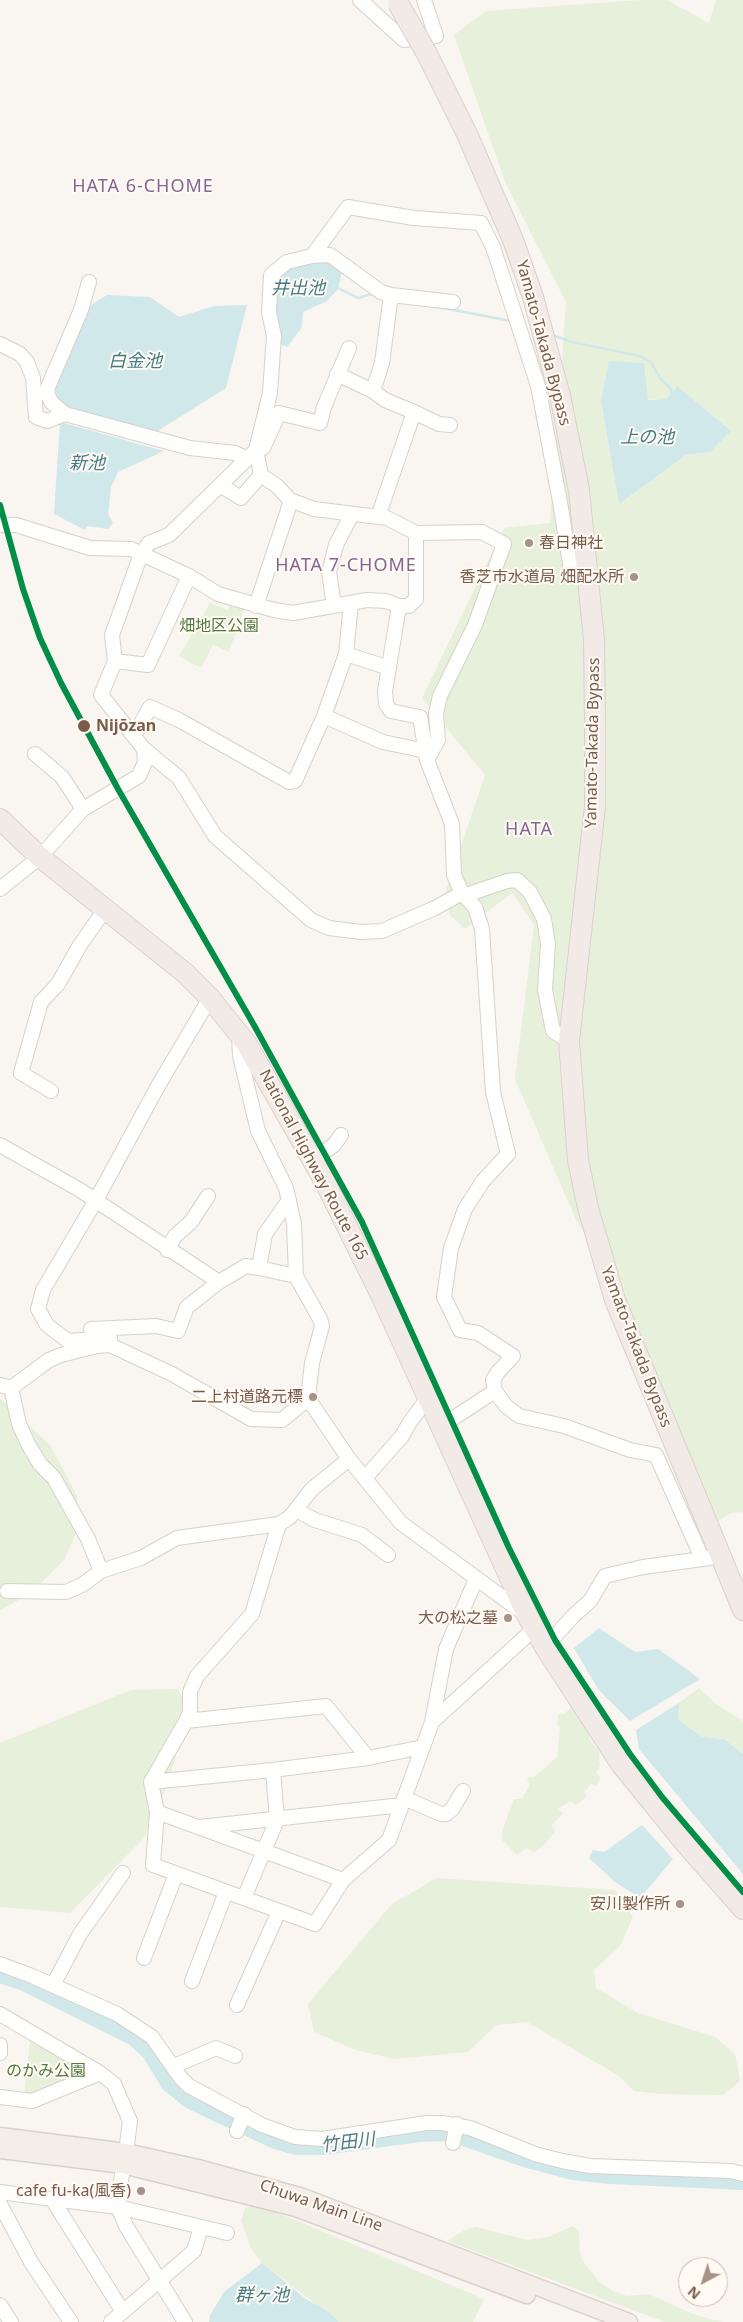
<!DOCTYPE html>
<meta charset="utf-8">
<style>
body{margin:0}
#map{position:relative;width:743px;height:2322px;overflow:hidden;background:#f9f5f0;font-family:"Noto Sans",sans-serif}
canvas{display:block}
.north{position:absolute;left:678px;top:2257px;width:50px;height:50px;box-sizing:border-box;background:#fffaf3;border:1px solid #cabbb1;border-radius:50%;rotate:220deg;font-size:14px;font-weight:700;line-height:20px;text-align:center;color:#7a5c4d}
.north::after{content:'';display:block;margin:auto;width:18px;height:22px;background:#a69286;clip-path:polygon(50% 0,100% 100%,50% 72%,0 100%)}
</style>
<div id="map">
<canvas width="743" height="2322"></canvas>
<div class="north">N</div>
</div>
<script>
const context = document.querySelector('canvas').getContext('2d');
context.lineJoin = 'round';
function fillPath(path, color) { context.fillStyle = color; context.fill(path, 'evenodd'); }
const poly = rows => new Path2D(rows.map(r => 'M' + r).join(''));
function stroke(path, color, width, dash) { context.strokeStyle = color; context.lineWidth = width; context.lineCap = dash ? 'butt' : 'round'; context.setLineDash(dash || []); context.stroke(path); }
function label(font, color, halo, rows, align = 'center') {
  context.font = font + ' "Noto Sans","Noto Sans JP",sans-serif'; context.lineWidth = 4; context.setLineDash([]); context.textBaseline = 'middle'; context.strokeStyle = halo; context.fillStyle = color; for (const [text, x, y, turn = 0] of rows) {
    context.save(); context.translate(x, y); context.rotate((+turn || 0) * Math.PI / 180); context.textAlign = isNaN(turn) ? turn : align; if (halo) context.strokeText(text, 0, 0); context.fillText(text, 0, 0); context.restore();
  }
}
fillPath(poly([
 [640,0,667,0,709,23,716,0,743,0,743,1512,731,1513,717,1522,616,1280,576,1220,515,1079,534,925,512,893,465,929,450,915,444,896,485,775,422,698,504,528,550,523,566,302,505,182,454,35,486,11],
 [677,386,710,452,686,455,619,504,601,401,667,399],
 [231,602,245,607,229,652,213,645,201,668,179,656,210,603,228,610],
 [0,1398,51,1446,77,1496,77,1531,64,1560,30,1594,0,1610],
 [699,1688,716,1704,743,1721,743,1754,724,1739,703,1737,678,1719,679,1703],
 [178,1689,189,1710,168,1783,144,1838,70,1913,0,1907,0,1743,131,1690],
 [574,1705,587,1727,590,1740,599,1752,600,1765,596,1774,601,1777,596,1786,591,1784,584,1792,587,1796,578,1804,575,1805,571,1801,558,1808,563,1814,551,1825,555,1831,545,1844,534,1852,526,1848,517,1855,502,1840,503,1829,514,1799,522,1799,530,1784,527,1781,529,1777,533,1778,557,1757,560,1728,557,1726,558,1715,564,1714],
 [437,1878,615,1890,633,1917,620,1946,594,1970,596,1988,638,2013,715,2037,735,2054,740,2081,723,2095,661,2094,634,2091,619,2076,527,2022,496,2025,468,2052,394,2059,356,2050,314,2032,308,2004,392,1904],
 [30,2039,82,2069,82,2078,24,2097],
 [259,2205,484,2299,473,2322,339,2322,262,2263,251,2248,241,2221,245,2208],
 [573,2226,579,2231,580,2253,582,2260,600,2283,613,2291,627,2296,649,2294,695,2315,723,2322,665,2322,447,2241,463,2231,476,2227,527,2240,548,2237]
]), '#e7f0db');
fillPath(poly([
 [324,260,342,272,338,289,327,301,303,312,302,327,287,347,280,344,275,320,275,277,282,270],
 [107,295,150,297,179,317,214,306,247,305,226,388,156,432,61,406,55,390,91,305],
 [609,361,644,363,648,400,667,399,677,386,731,431,710,452,686,455,619,504,601,401],
 [60,422,164,451,118,472,111,487,108,514,113,523,108,529,87,526,85,530,54,514],
 [599,1628,635,1652,658,1649,700,1679,630,1721,598,1689,574,1648],
 [679,1703,678,1719,684,1724,703,1737,724,1739,743,1754,743,1874,639,1749,636,1730],
 [642,1825,673,1859,640,1898,615,1882,589,1858,593,1850,604,1852],
 [262,2263,306,2299,327,2311,339,2322,209,2322,210,2315,224,2292]
]), '#d0e8ea');
stroke(poly([
 [336,287,358,298,375,293],
 [438,307,511,321],
 [552,335,572,342,640,356,651,362,660,378,671,389,672,396]
]), '#d0e8ea', 2.5);
stroke(poly([
 [0,1975,24,1983,134,2038,150,2053,169,2084,190,2101,275,2141,296,2147,324,2147,419,2134,449,2133,524,2159,573,2172,610,2176,743,2182]
]), '#d0e8ea', 16);
const minor = poly([
 [360,0,404,40,436,36,424,0],
 [312,256,330,255,381,292,391,295,453,302],
 [89,282,81,310,48,387,47,394,52,403,65,414,190,448,235,453,247,459],
 [0,344,20,354,27,362,33,378,36,417,47,421,65,414],
 [337,374,373,391,385,400,414,412,378,517],
 [373,391,382,363,391,295],
 [414,412,439,424,450,425],
 [263,448,279,413,320,423,324,407,349,348],
 [256,450,169,535,149,543,141,554,112,635,115,661,101,695,144,749,179,778,215,836,311,920,329,928,361,932,382,931,435,908,462,893],
 [220,485,241,498,261,475],
 [0,525,16,525,90,548,131,549,189,576,218,594,274,610,293,613,367,600,386,601,399,606,409,606,416,599,416,533],
 [588,569,571,570,560,502,538,386,493,247,481,223,414,218,348,207,312,256,287,262,271,275,269,312,274,336,270,393,256,450,261,475,277,486,290,500,314,509,387,518,416,533,482,532,504,544,475,625,440,696,436,713,438,740,427,760,452,824,454,875,462,893,475,907,482,929,493,1092,508,1154,483,1181,465,1209,451,1248,444,1297,460,1330,478,1333,513,1356,498,1372,493,1380,495,1391,506,1406,519,1416,564,1426,630,1450,656,1455,702,1558],
 [256,606,288,510,290,500],
 [334,606,329,572,336,545,352,514],
 [399,606,385,691,386,704,391,711,420,717,427,760],
 [346,654,389,668],
 [115,661,148,665,189,576],
 [324,716,383,742,426,751],
 [134,736,150,707,179,720,289,782,295,781,324,716,346,654,351,603],
 [35,754,62,777,83,809],
 [0,889,40,857,83,809,139,776,145,762,144,749],
 [466,895,507,881,517,880,530,892,544,919,548,944,545,990,553,1031,569,1041],
 [239,1035,240,1056,258,1131,286,1188,294,1224,296,1276,320,1319,322,1326,312,1363,309,1389,311,1403,349,1459,401,1523,525,1614],
 [51,1091,21,1073,41,1002,58,984,80,945,106,908],
 [0,1145,80,1190,219,1282,246,1266,259,1268,265,1234,289,1200],
 [313,1159,334,1145,341,1135],
 [167,1250,175,1236,191,1222,208,1196],
 [259,1268,296,1276],
 [91,1329,156,1326,178,1331,187,1307,219,1282],
 [110,1345,110,1338,68,1341,47,1325,38,1309,43,1290,95,1202,158,1086,210,998],
 [0,1385,11,1388,49,1360,61,1355,97,1346,110,1345,172,1374,251,1419,282,1420,309,1398],
 [11,1388,19,1424,28,1444,40,1464,54,1478,88,1539,101,1571],
 [440,1424,449,1421,495,1391],
 [365,1478,402,1436,410,1422,428,1398],
 [296,1510,315,1520,362,1535,388,1555],
 [476,1579,446,1649,432,1722,534,1629],
 [7,1591,66,1592,82,1585,101,1571,141,1558,177,1538,279,1524,290,1517,312,1489,349,1459],
 [545,1647,574,1615,590,1601,605,1576,643,1567,710,1558],
 [186,1721,190,1712,190,1692,197,1676,252,1614,279,1524],
 [368,1758,326,1706,186,1721,151,1782,157,1812,153,1865,315,1924,343,1880,389,1840,432,1722],
 [151,1782,273,1770,368,1758,423,1747],
 [404,1798,441,1814,446,1814,452,1809,463,1791],
 [157,1812,343,1880],
 [200,1827,402,1805],
 [244,1898,277,1820,273,1770],
 [144,1958,176,1874],
 [0,1964,32,1976,117,2014,152,2037,180,2077,189,2086,262,2125,295,2137,322,2139,427,2123,442,2123,470,2128,535,2154,562,2161,590,2166,731,2171,743,2174],
 [192,1981,226,1892],
 [53,1985,80,1934,123,1873],
 [237,2005,279,1911],
 [0,2014,100,2073,114,2084,130,2121,126,2152],
 [0,2045,0,2053],
 [174,2066,216,2048,235,2056],
 [0,2097,32,2101,100,2073],
 [237,2131,244,2114],
 [453,2143,457,2124],
 [123,2165,118,2207,126,2226,185,2322],
 [0,2192,52,2199,123,2312],
 [52,2199,118,2207,227,2233],
 [0,2204,31,2262,71,2322],
 [0,2305,11,2322],
 [111,2322,194,2251,201,2227]
]);
const major = poly([
 [0,2136,126,2152,198,2168,303,2197,629,2322],
 [0,2150,123,2165,296,2208,527,2295]
]);
const highway = poly([
 [426,52,467,134,513,240,533,297,560,396,579,490,594,640,595,719,595,806,569,1041,578,1160,588,1208,615,1300,743,1610],
 [0,819,40,857,185,973,210,998,246,1043,325,1182,381,1295,527,1615,545,1647,621,1764,685,1843,743,1909]
]);
stroke(minor, '#d7d1cb', 16);
stroke(major, '#dad1cc', 19);
stroke(highway, '#dad1cc', 22);
stroke(minor, '#fefefd', 14);
stroke(major, '#f3eee8', 16);
stroke(highway, '#f2eae7', 20);
const highwayBridge = poly([
 [398,3,426,52]
]);
stroke(highwayBridge, '#dad1cc', 22, []);
stroke(highwayBridge, '#f2eae7', 20);
stroke(poly([
 [0,505,23,589,40,638,61,683,118,789,255,1027,362,1222,509,1548,555,1640,630,1754,662,1797,743,1892]
]), '#028e46', 6);
for (const [x, y, r, color] of [
 [529,543,5,"#a69286"],
 [634,577,5,"#a69286"],
 [84,726,7,"#7a5c4d"],
 [313,1397,5,"#a69286"],
 [508,1618,5,"#a69286"],
 [680,1904,5,"#a69286"],
 [141,2191,5,"#a69286"]
]) { const dot = new Path2D(); dot.arc(x, y, r, 0, 2 * Math.PI); context.fillStyle = color; context.fill(dot); stroke(dot, '#fffaf3', 2); }
label('16px', '#7a5c4d', '#fffaf3', [
 ["Yamato-Takada Bypass",543,343,75],
 ["Yamato-Takada Bypass",593,743,-89],
 ["National Highway Route 165",313,1165,62],
 ["Yamato-Takada Bypass",636,1347,69],
 ["Chuwa Main Line",321,2206,19]
]);
label('16px', '#7a5c4d', '#fffaf3', [
 ["春日神社",539,543,"left"],
 ["香芝市水道局 畑配水所",624,577],
 ["二上村道路元標",303,1397],
 ["大の松之墓",498,1618],
 ["安川製作所",670,1904],
 ["cafe fu-ka(風香)",131,2191]
], 'right');
label('16px', '#537a41', '#fffaf3', [
 ["畑地区公園",219,626],
 ["のかみ公園",46,2071]
]);
label('bold 16px', '#7a5c4d', '#fffaf3', [
 ["Nijōzan",96,726]
], 'left');
context.letterSpacing = '1px';
label('18px', '#846695', '#fffaf3', [
 ["HATA 6-CHOME",143,187],
 ["HATA 7-CHOME",346,566],
 ["HATA",529,830]
]);
context.letterSpacing = '0px';
label('italic 18px', '#437c86', '#fffaf3', [
 ["井出池",298,289],
 ["白金池",135,362],
 ["上の池",647,438],
 ["新池",87,464],
 ["竹田川",348,2143,-7],
 ["群ヶ池",262,2296]
]);
</script>
